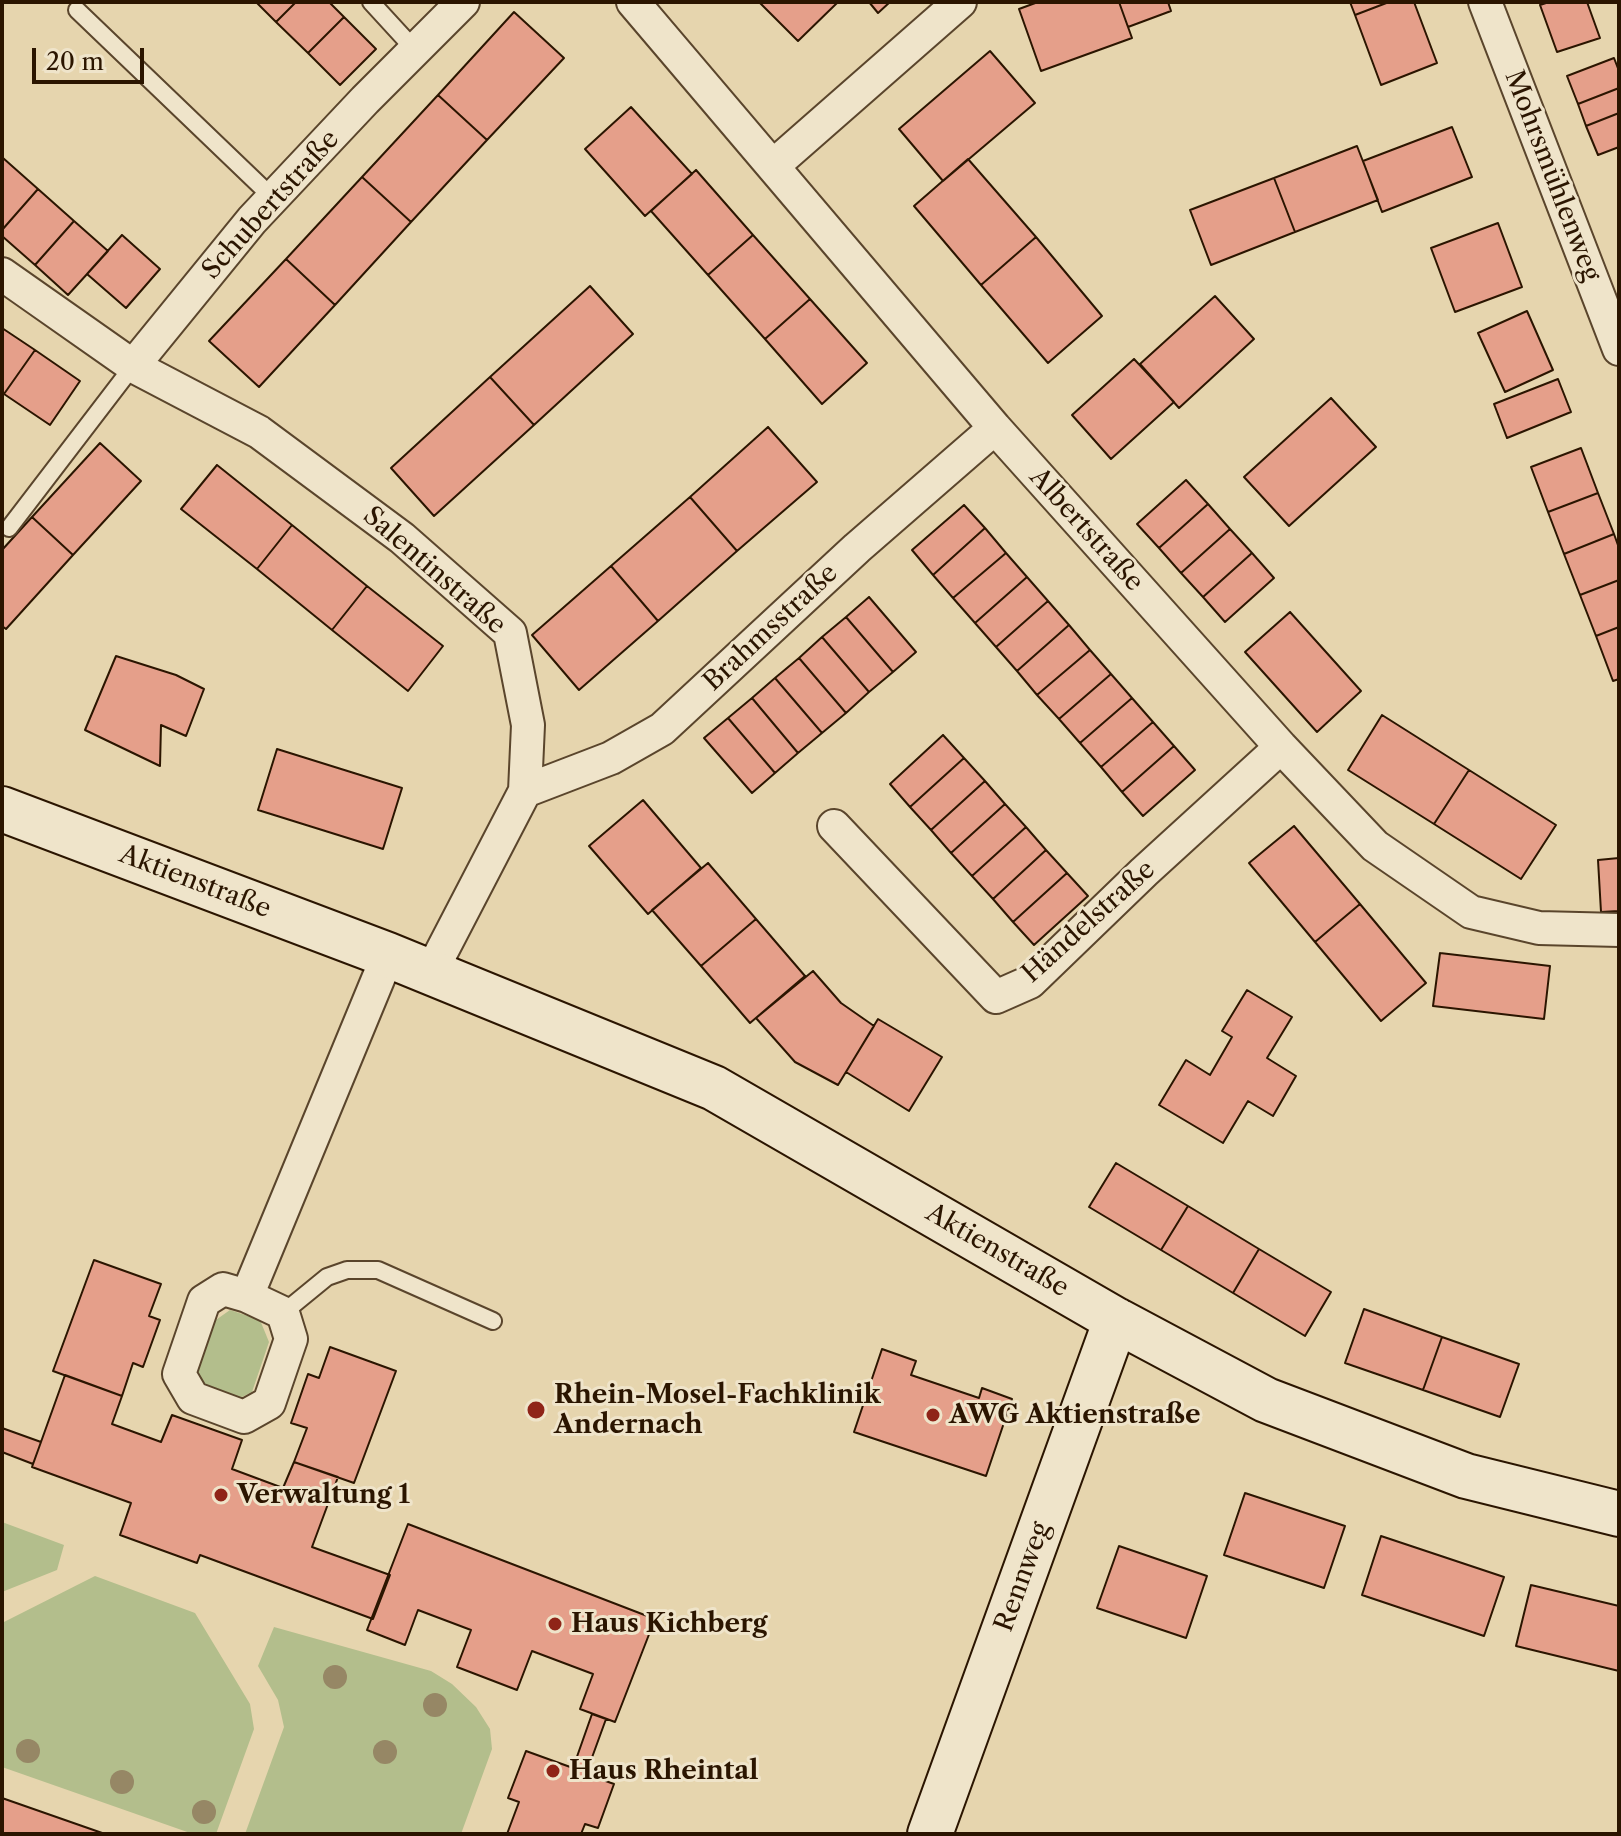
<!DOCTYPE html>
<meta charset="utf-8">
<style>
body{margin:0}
#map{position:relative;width:1621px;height:1836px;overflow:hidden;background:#e6d5ae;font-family:"Libre Caslon Text",serif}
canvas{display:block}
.frame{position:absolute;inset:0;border:4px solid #2b1500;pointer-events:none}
.scale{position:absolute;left:32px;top:48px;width:112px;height:36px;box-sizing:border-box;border:4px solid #2b1500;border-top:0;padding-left:10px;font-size:24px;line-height:28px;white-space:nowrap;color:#2b1500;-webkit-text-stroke:6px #efe4ca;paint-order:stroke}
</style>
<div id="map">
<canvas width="1621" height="1836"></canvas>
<div class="frame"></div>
<div class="scale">20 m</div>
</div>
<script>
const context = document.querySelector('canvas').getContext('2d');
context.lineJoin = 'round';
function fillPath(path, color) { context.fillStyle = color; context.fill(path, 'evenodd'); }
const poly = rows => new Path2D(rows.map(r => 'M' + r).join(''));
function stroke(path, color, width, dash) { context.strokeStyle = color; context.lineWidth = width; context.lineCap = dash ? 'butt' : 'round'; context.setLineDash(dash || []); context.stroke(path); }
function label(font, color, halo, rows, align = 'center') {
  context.font = font + ' "Libre Caslon Text",serif'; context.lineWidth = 6; context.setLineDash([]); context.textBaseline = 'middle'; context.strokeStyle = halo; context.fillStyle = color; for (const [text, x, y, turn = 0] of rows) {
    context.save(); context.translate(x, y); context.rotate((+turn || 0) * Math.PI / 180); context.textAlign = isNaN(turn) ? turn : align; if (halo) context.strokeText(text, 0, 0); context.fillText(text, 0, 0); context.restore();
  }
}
fillPath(poly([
 [230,1310,260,1320,269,1342,252,1392,234,1401,205,1391,194,1373,213,1322],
 [2,1522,64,1545,57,1570,2,1592],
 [95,1576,195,1613,250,1704,254,1729,216,1834,193,1834,2,1767,2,1623],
 [274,1627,431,1671,452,1684,476,1707,490,1729,492,1749,461,1834,245,1834,284,1727,278,1700,258,1666]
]), '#b3be8c');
const building = poly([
 [256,2,296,2,276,22,256,2],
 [296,2,329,2,344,17,308,53,276,22,296,2],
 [759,2,836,2,837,3,798,41,759,2],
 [869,2,890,2,878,13,869,2],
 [1038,2,1119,2,1132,38,1041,71,1019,9,1038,2],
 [1119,2,1168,2,1171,11,1128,27,1119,2],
 [1350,2,1389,2,1355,15,1350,2],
 [1389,2,1414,2,1437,63,1381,85,1355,15,1389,2],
 [1549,2,1587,2,1600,38,1557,52,1540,5,1549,2],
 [514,12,564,58,487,140,438,95,514,12],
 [344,17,376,49,340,85,308,53,344,17],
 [990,51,1035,103,943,181,899,129,990,51],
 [1614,58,1619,71,1619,88,1578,104,1567,76,1614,58],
 [1619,88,1619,113,1586,126,1578,104,1619,88],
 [438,95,487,140,411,222,362,177,438,95],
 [631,107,692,174,645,216,585,149,631,107],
 [1619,113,1619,147,1598,155,1586,126,1619,113],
 [1452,127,1472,177,1382,212,1363,161,1452,127],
 [1357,146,1378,200,1295,232,1274,178,1357,146],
 [3,158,38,189,2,230,2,159,3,158],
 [968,159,1036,237,981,285,914,206,968,159],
 [696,170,753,235,708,275,651,211,696,170],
 [362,177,411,222,335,305,286,259,362,177],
 [1274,178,1295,232,1211,265,1190,210,1274,178],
 [38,189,74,221,35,265,2,236,2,230,38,189],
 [74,221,108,251,68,295,35,265,74,221],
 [1498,223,1522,287,1455,312,1431,248,1498,223],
 [122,235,160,269,126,308,87,274,122,235],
 [753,235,810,299,765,339,708,275,753,235],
 [1036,237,1102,316,1048,363,981,285,1036,237],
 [286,259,335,305,259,387,209,341,286,259],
 [590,286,633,334,534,425,490,377,590,286],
 [1215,296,1254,339,1179,408,1140,364,1215,296],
 [810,299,867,363,822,404,765,339,810,299],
 [1527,311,1553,370,1505,392,1478,333,1527,311],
 [2,328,35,350,4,394,2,392,2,328],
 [35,350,80,381,50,425,4,394,35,350],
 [1134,359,1174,402,1111,459,1072,415,1134,359],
 [490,377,534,425,434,516,391,468,490,377],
 [1558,379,1571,412,1507,438,1494,404,1558,379],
 [1331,398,1376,447,1289,526,1244,477,1331,398],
 [768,427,817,482,737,551,690,497,768,427],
 [100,443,141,481,73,555,32,517,100,443],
 [1581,448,1598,493,1548,512,1531,467,1581,448],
 [217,465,292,525,257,569,181,509,217,465],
 [1186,480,1208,504,1159,548,1137,524,1186,480],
 [1598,493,1614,534,1564,554,1548,512,1598,493],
 [690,497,737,551,658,621,611,566,690,497],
 [1208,504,1230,529,1181,573,1159,548,1208,504],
 [964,505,985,528,933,575,912,550,964,505],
 [32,517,73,555,6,629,2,626,2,550,32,517],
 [292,525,367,586,332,630,257,569,292,525],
 [985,528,1006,553,953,598,933,575,985,528],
 [1230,529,1252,553,1203,597,1181,573,1230,529],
 [1614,534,1619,548,1619,580,1580,595,1564,554,1614,534],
 [1006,553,1027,577,975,623,953,598,1006,553],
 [1252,553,1274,578,1225,622,1203,597,1252,553],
 [611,566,658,621,579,690,532,635,611,566],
 [1027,577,1048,601,996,647,975,623,1027,577],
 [1619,580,1619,627,1596,636,1580,595,1619,580],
 [367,586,443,646,408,691,332,630,367,586],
 [869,597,916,652,893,672,846,617,869,597],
 [1048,601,1069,625,1017,671,996,647,1048,601],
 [1290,612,1361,691,1317,732,1245,652,1290,612],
 [846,617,893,672,869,692,822,637,846,617],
 [1069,625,1090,650,1037,695,1017,671,1069,625],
 [1619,627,1619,679,1613,681,1596,636,1619,627],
 [822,637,869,692,846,713,799,658,822,637],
 [1090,650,1111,674,1059,719,1037,695,1090,650],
 [116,656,176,675,204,689,186,736,161,725,160,766,85,730,116,656],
 [799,658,846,713,822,733,775,678,799,658],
 [1111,674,1132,698,1080,743,1059,719,1111,674],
 [775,678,822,733,798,753,752,698,775,678],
 [752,698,798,753,775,773,728,718,752,698],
 [1132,698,1153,722,1101,767,1080,743,1132,698],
 [1382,715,1469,770,1434,824,1348,770,1382,715],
 [728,718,775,773,752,793,704,738,728,718],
 [1153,722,1174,746,1122,792,1101,767,1153,722],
 [943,735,964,758,910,807,890,784,943,735],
 [1174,746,1195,770,1143,816,1122,792,1174,746],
 [277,749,402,788,383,849,258,810,277,749],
 [964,758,985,781,931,830,910,807,964,758],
 [1469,770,1556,825,1521,879,1434,824,1469,770],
 [985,781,1005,804,951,853,931,830,985,781],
 [643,800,701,868,648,914,589,846,643,800],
 [1005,804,1026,827,972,876,951,853,1005,804],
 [1294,826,1360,904,1315,942,1249,863,1294,826],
 [1026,827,1046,850,993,899,972,876,1026,827],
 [1046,850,1067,873,1013,922,993,899,1046,850],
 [1619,858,1619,911,1601,912,1598,860,1619,858],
 [708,863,756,919,701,966,652,910,708,863],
 [1067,873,1088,896,1034,945,1013,922,1067,873],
 [1360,904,1426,983,1381,1021,1315,942,1360,904],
 [756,919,805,976,750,1023,701,966,756,919],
 [1440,953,1550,966,1544,1019,1433,1006,1440,953],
 [813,971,841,1003,874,1026,838,1085,795,1062,756,1018,813,971],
 [1247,990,1292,1017,1267,1058,1296,1076,1273,1116,1248,1101,1223,1143,1159,1105,1186,1060,1210,1075,1232,1037,1222,1031,1247,990],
 [878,1019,942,1057,909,1111,846,1072,878,1019],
 [1116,1163,1188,1206,1161,1250,1089,1207,1116,1163],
 [1188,1206,1259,1249,1233,1293,1161,1250,1188,1206],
 [1259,1249,1331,1292,1305,1336,1233,1293,1259,1249],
 [94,1260,161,1284,149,1316,160,1320,143,1367,133,1363,122,1396,53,1371,94,1260],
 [1364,1309,1442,1337,1423,1390,1345,1363,1364,1309],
 [1442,1337,1519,1364,1500,1417,1423,1390,1442,1337],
 [330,1347,396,1371,354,1483,294,1462,307,1428,291,1423,308,1374,319,1378,330,1347],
 [882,1349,916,1361,911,1375,979,1398,982,1388,1012,1399,986,1476,854,1432,882,1349],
 [65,1375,122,1396,112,1424,161,1442,172,1415,242,1440,232,1469,283,1488,294,1462,338,1477,312,1547,390,1575,373,1619,200,1555,197,1563,120,1535,131,1503,32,1467,65,1375],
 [2,1428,41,1442,33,1464,2,1452,2,1428],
 [1245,1493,1345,1526,1324,1588,1224,1555,1245,1493],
 [408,1524,655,1619,615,1722,580,1709,593,1674,532,1651,517,1690,457,1667,471,1630,418,1610,405,1645,367,1630,408,1524],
 [1381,1536,1504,1577,1484,1636,1362,1595,1381,1536],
 [1119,1546,1207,1576,1186,1638,1097,1608,1119,1546],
 [1531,1585,1619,1606,1619,1671,1516,1646,1531,1585],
 [592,1714,606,1719,586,1774,614,1784,598,1828,585,1824,581,1834,507,1834,519,1802,508,1798,526,1751,573,1768,592,1714],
 [2,1798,105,1834,2,1834,2,1798]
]);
fillPath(building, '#e59f8a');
stroke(building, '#2b1500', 2);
const lane = poly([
 [371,2,415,50],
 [77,10,273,198],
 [9,528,133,366],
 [283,1313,327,1277,347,1270,378,1270,493,1321]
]);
const street = poly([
 [633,2,995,428,1281,747,1375,846,1471,912,1539,928,1619,930],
 [1485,2,1619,349],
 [773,166,960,2],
 [2,274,133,366,259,432,402,538,510,633,528,725,525,791,431,972],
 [133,366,252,220,365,100,463,2],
 [525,791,611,758,662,729,857,548,995,428],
 [834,826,996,997,1030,982,1144,872,1281,747],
 [247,1296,283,1313,291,1339,269,1403,244,1417,193,1398,179,1374,204,1301,223,1289,247,1296,388,955]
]);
const secondary = poly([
 [2,809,388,955,714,1088,1116,1320,1266,1400,1466,1476,1619,1514],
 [930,1834,1116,1320]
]);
stroke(lane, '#5a452c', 20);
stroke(street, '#5a452c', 36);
stroke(secondary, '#2b1500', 48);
stroke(lane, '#efe4ca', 16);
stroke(street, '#efe4ca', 32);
stroke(secondary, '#efe4ca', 44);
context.fillStyle = '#968765';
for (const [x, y] of [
 [335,1677],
 [435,1705],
 [28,1751],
 [385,1752],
 [122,1782],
 [204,1812]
]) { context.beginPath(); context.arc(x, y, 12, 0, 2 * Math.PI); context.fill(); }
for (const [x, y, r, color] of [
 [536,1410,10,"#8f2418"],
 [933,1415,8,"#8f2418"],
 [221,1495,8,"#8f2418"],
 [555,1624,8,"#8f2418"],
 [553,1771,8,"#8f2418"]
]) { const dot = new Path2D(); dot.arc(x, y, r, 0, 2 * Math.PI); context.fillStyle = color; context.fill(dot); stroke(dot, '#efe4ca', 3); }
label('26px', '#2b1500', '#efe4ca', [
 ["Mohrsmühlenweg",1552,176,69],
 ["Schubertstraße",271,205,-48],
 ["Albertstraße",1086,530,48],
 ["Salentinstraße",434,571,41],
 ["Brahmsstraße",771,628,-43],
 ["Aktienstraße",195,882,21],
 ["Händelstraße",1089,922,-42],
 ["Aktienstraße",997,1251,30],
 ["Rennweg",1023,1577,-70]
]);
label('bold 26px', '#2b1500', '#efe4ca', [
 ["Rhein-Mosel-Fachklinik",554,1395],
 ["Andernach",554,1425],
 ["AWG Aktienstraße",949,1415],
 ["Verwaltung 1",237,1495],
 ["Haus Kichberg",571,1624],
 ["Haus Rheintal",569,1771]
], 'left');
</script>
